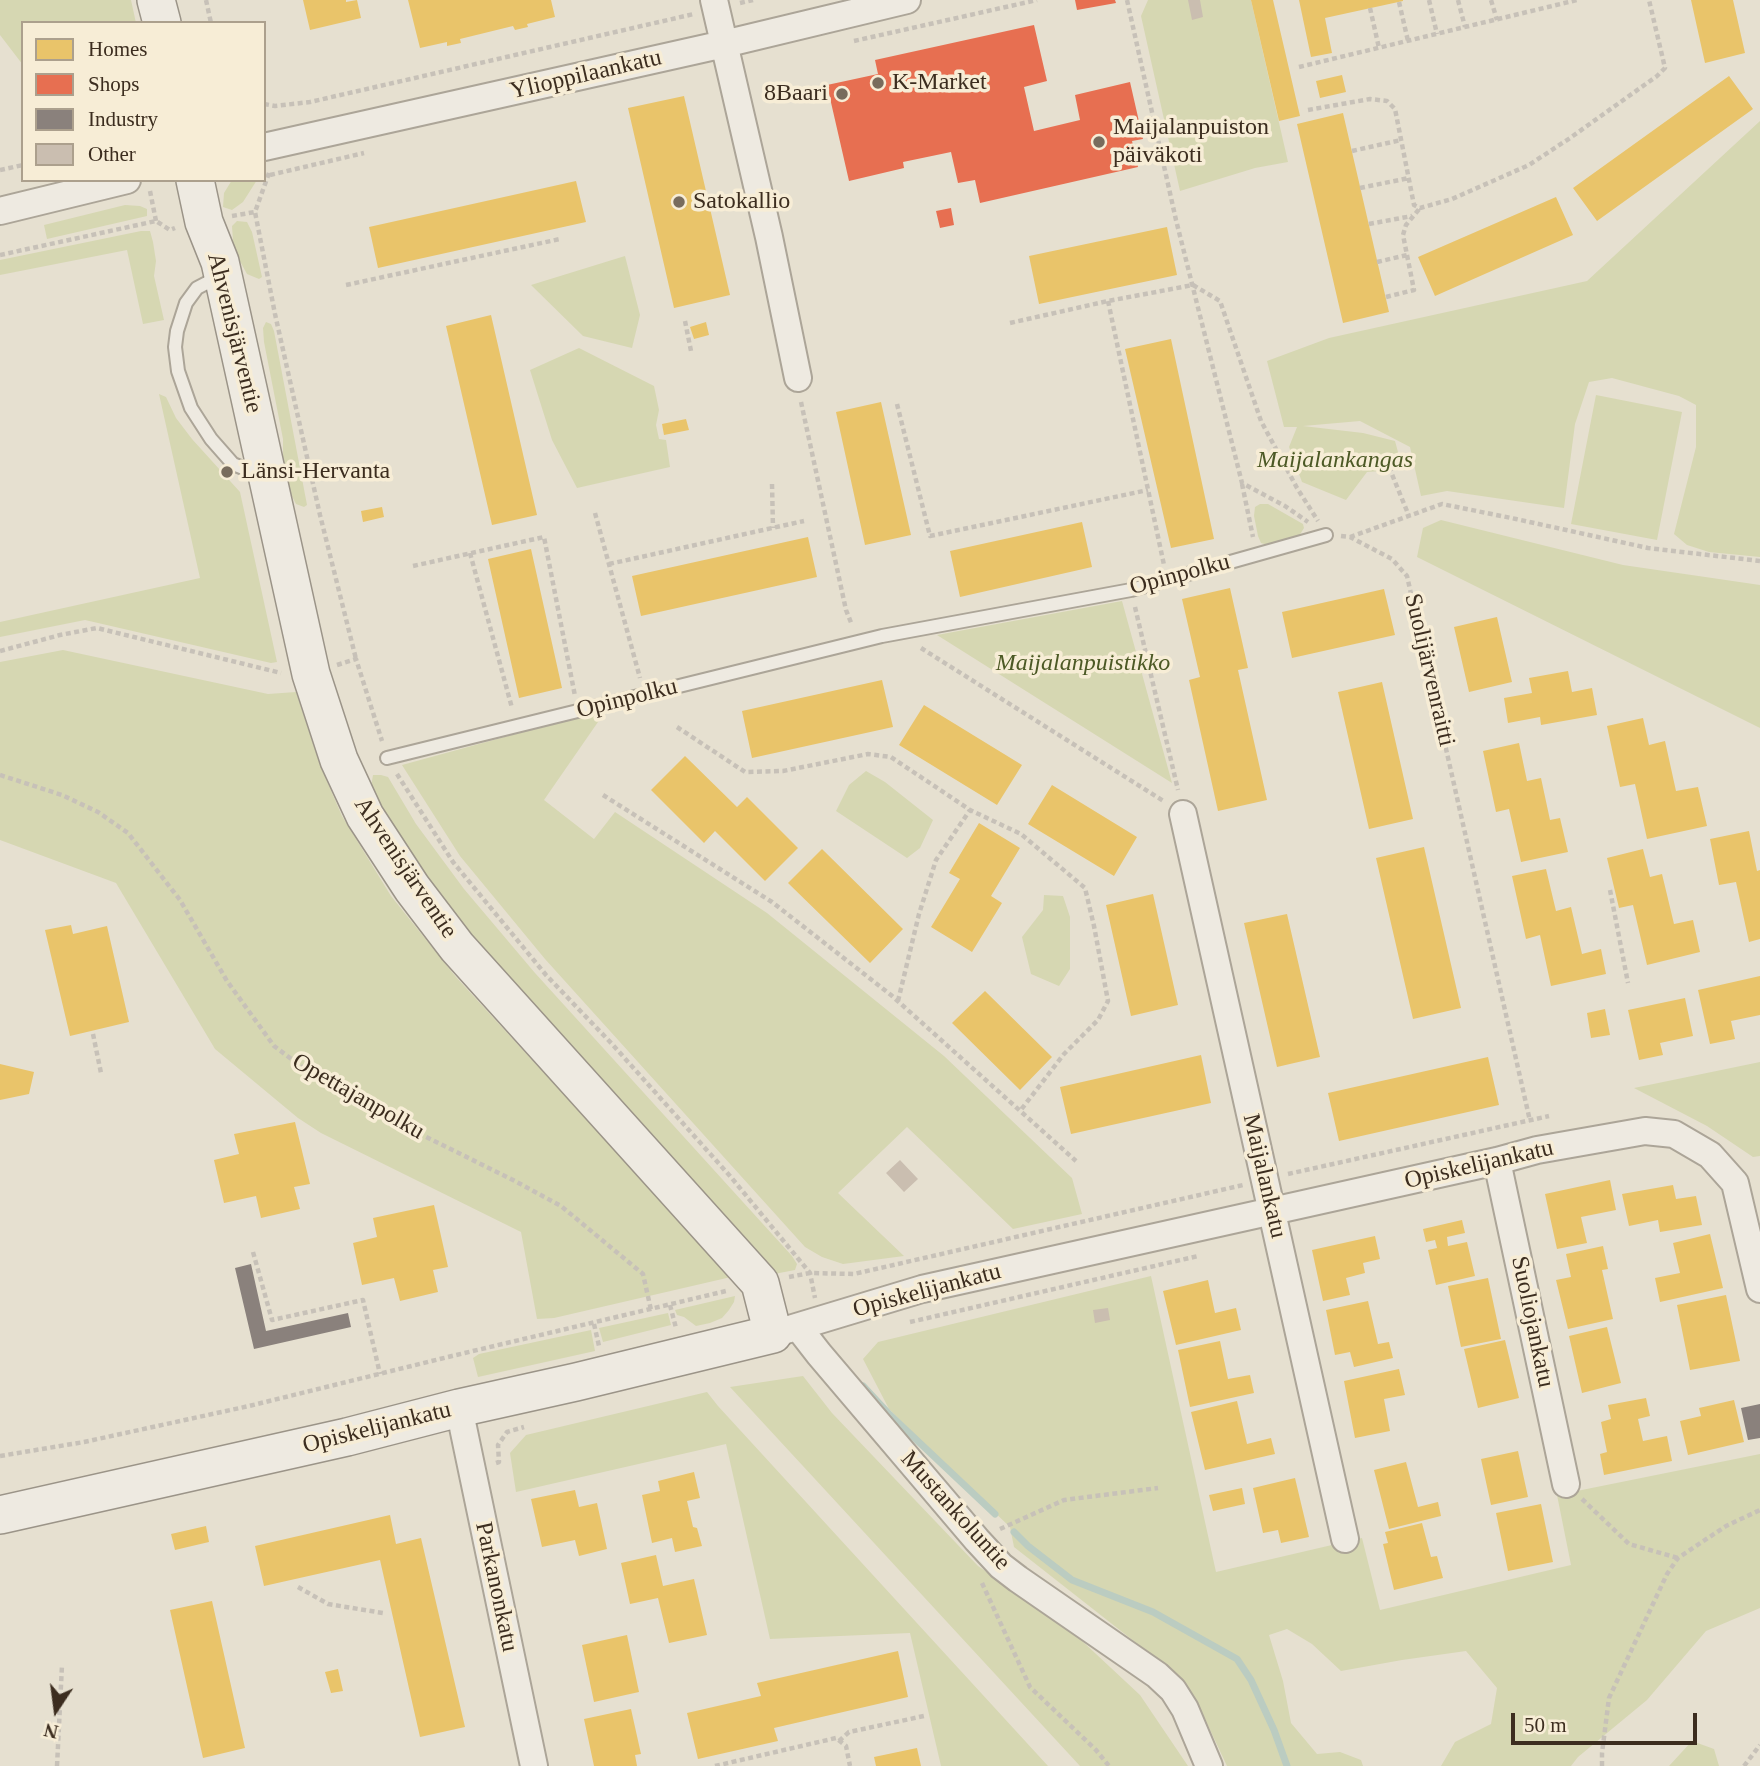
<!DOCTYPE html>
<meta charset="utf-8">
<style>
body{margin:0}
#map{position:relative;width:1760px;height:1766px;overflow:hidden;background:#e6e0d0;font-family:Georgia,serif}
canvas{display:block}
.legend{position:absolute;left:21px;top:21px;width:245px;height:161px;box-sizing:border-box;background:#f7edd6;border:2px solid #aca08d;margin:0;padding:9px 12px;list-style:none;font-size:21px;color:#3c2d1f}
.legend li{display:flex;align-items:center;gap:14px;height:35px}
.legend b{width:35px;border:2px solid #aca08d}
.north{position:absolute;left:21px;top:1675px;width:70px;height:70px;-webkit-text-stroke:5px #f7edd6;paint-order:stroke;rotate:193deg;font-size:19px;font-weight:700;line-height:28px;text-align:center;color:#3c2d1f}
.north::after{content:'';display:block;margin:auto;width:24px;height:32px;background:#3c2d1f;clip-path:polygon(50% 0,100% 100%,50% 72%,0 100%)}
.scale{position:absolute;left:1511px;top:1713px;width:186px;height:32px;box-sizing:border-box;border:4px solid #3c2d1f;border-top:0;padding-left:9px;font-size:21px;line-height:24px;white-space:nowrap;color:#3c2d1f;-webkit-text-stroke:5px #f7edd6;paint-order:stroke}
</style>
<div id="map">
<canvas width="1760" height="1766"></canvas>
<ul class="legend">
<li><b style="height:19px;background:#e9c46a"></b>Homes</li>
<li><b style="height:19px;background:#e76f51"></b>Shops</li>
<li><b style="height:19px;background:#8a817c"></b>Industry</li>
<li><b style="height:19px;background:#cabeb0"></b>Other</li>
</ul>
<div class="north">N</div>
<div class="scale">50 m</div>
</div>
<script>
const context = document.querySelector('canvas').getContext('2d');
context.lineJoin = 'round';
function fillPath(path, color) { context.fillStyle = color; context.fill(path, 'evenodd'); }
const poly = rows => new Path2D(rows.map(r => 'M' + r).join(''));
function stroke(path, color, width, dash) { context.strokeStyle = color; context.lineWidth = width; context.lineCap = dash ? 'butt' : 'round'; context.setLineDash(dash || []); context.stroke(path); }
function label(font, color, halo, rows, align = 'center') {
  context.font = font + ' Georgia,serif'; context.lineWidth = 7; context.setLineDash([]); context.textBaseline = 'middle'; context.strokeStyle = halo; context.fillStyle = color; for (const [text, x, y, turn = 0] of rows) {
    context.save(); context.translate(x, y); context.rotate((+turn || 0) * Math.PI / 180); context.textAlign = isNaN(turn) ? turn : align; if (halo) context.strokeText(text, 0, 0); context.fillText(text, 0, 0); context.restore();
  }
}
fillPath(poly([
 [0,0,131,0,136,23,23,23,23,65,0,35],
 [1148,0,1251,0,1288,162,1255,168,1180,191,1141,16],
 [1760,121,1760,557,1709,552,1687,545,1674,534,1696,447,1696,405,1679,396,1612,378,1589,382,1575,424,1564,508,1447,491,1421,496,1410,447,1360,421,1303,426,1363,433,1395,441,1398,452,1395,465,1381,471,1367,472,1346,500,1302,482,1289,447,1297,427,1284,427,1267,361,1329,338,1587,281],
 [232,180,257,180,243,202,232,210,223,207,224,193],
 [125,205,140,206,147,209,147,216,47,239,44,225],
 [237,221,247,222,252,232,262,277,259,279,247,274,236,254,233,241,232,226],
 [141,231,150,231,153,242,156,261,154,276,164,320,143,324,127,250,0,275,0,260],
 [625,256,640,315,632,348,583,336,531,285],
 [266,322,271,324,274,331,307,505,304,507,296,504,283,479,283,439,264,342,263,328],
 [579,348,654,386,659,410,656,425,659,439,666,440,670,467,577,488,552,440,530,370],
 [159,394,166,397,176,418,192,439,240,492,277,662,271,663,85,620,0,637,0,622,200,578],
 [1596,395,1682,412,1657,540,1571,524],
 [1260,504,1268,504,1303,524,1304,528,1299,536,1268,545,1261,543,1258,536,1254,516,1255,507],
 [1441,520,1623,565,1760,585,1760,728,1417,557,1423,528],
 [1122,601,1172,783,937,635],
 [63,650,268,694,296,692,320,765,342,816,391,896,456,977,731,1277,554,1318,537,1319,521,1232,321,1133,298,1118,215,1049,116,883,0,840,0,662],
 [607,709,544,800,594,839,615,812,767,913,944,1056,1072,1178,1082,1214,1013,1229,907,1127,838,1193,904,1256,843,1264,822,1257,805,1247,545,959,460,856,402,765],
 [866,771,885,782,933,820,920,848,907,858,836,811,849,785],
 [373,775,381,775,388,777,416,824,464,889,535,973,792,1256,797,1264,795,1270,774,1274,447,912,370,793],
 [1044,895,1063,896,1070,917,1070,969,1059,986,1031,974,1022,937,1043,910],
 [1760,1062,1760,1156,1753,1157,1707,1126,1634,1088],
 [1151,1276,1216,1572,1362,1538,1380,1610,1571,1565,1557,1495,1760,1454,1760,1608,1706,1631,1647,1700,1578,1757,1571,1766,1441,1766,1455,1742,1491,1724,1497,1688,1466,1651,1402,1660,1341,1671,1312,1644,1287,1629,1269,1635,1283,1681,1291,1723,1317,1754,1340,1752,1361,1760,1363,1766,1227,1766,1204,1717,1163,1664,1014,1547,1010,1527,953,1473,889,1409,863,1359,878,1342],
 [735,1296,734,1302,729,1310,722,1318,710,1323,696,1326,684,1317,677,1315,675,1310],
 [668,1313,671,1325,603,1342,599,1328],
 [591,1330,595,1351,478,1377,473,1358,479,1354],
 [803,1376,832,1413,978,1566,1066,1626,1140,1695,1188,1766,1080,1766,730,1387],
 [707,1392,718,1406,1048,1766,941,1766,910,1633,770,1639,726,1444,516,1492,510,1453,526,1435],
 [1692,1741,1714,1749,1719,1766,1669,1766]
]), '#d6d7b2');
fillPath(poly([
 [303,0,346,0,346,2,357,0,361,18,310,30],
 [408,0,551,0,555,17,527,24,528,27,515,30,513,26,460,39,461,43,447,46,447,42,420,48],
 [1251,0,1273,0,1300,116,1279,121],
 [1299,0,1403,0,1403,1,1325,18,1332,53,1311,57],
 [1691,0,1733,0,1745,53,1705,63],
 [1342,75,1346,92,1320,98,1316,81],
 [1729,76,1753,109,1597,221,1573,188],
 [684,96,730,295,674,308,628,108],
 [1343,113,1389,312,1343,323,1297,124],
 [576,181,586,222,378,268,369,227],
 [1556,197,1573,235,1435,296,1418,257],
 [1167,227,1177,275,1039,304,1029,256],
 [491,315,537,515,492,525,446,326],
 [706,322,709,335,694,339,690,327],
 [1171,339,1214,539,1171,548,1125,349],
 [881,402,911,535,865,545,836,412],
 [686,419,689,430,664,435,662,424],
 [382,507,384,517,363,522,361,511],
 [1082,522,1092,567,960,597,950,551],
 [808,537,817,577,641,616,632,576],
 [531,549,562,688,519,698,488,559],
 [1230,588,1248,668,1238,670,1267,800,1218,811,1189,680,1200,677,1182,599],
 [1384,589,1395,635,1292,658,1282,612],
 [1497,617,1512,682,1469,692,1454,627],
 [1568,671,1572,692,1592,688,1597,715,1541,725,1540,717,1508,723,1504,698,1532,693,1529,678],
 [882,680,893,727,752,758,742,711],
 [1382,682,1413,819,1369,829,1338,692],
 [924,705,1022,765,997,805,899,745],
 [1643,718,1649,745,1665,741,1676,791,1698,787,1707,826,1647,839,1635,784,1620,787,1607,726],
 [1519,743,1527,781,1541,778,1550,820,1560,818,1568,852,1521,862,1509,809,1496,812,1483,751],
 [685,756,737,807,747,797,798,848,765,881,715,831,704,843,651,790],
 [1052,785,1137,837,1114,876,1028,824],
 [979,823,1020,848,991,896,1002,903,972,952,931,927,960,879,949,873],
 [1749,831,1757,871,1760,870,1760,939,1749,942,1736,882,1719,885,1710,839],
 [1424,847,1461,1008,1413,1019,1376,858],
 [822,849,903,929,870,963,788,883],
 [1643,849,1650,877,1662,874,1674,924,1693,920,1700,952,1647,965,1633,905,1619,908,1607,858],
 [1546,869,1556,911,1571,907,1582,954,1601,949,1606,974,1551,986,1540,935,1526,939,1512,876],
 [1153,894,1178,1005,1131,1016,1106,905],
 [1287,914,1320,1057,1277,1067,1244,923],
 [71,925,73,934,107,926,129,1022,70,1036,45,930],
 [1760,976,1760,1015,1731,1021,1735,1039,1710,1044,1698,990],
 [985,991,1052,1057,1020,1090,952,1023],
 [1685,998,1693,1036,1660,1043,1663,1055,1639,1060,1628,1010],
 [1605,1009,1610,1035,1591,1038,1587,1013],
 [1201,1055,1211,1103,1071,1134,1060,1087],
 [1488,1057,1499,1105,1339,1141,1328,1093],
 [0,1064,34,1072,29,1094,0,1100],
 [295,1122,310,1184,294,1187,300,1209,261,1218,256,1196,224,1203,214,1160,239,1154,234,1134],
 [1610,1180,1616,1210,1581,1217,1587,1243,1557,1249,1545,1194],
 [1673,1185,1676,1199,1696,1196,1702,1225,1660,1232,1658,1220,1629,1226,1622,1194],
 [434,1205,448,1267,433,1270,438,1292,400,1301,394,1278,362,1285,353,1243,377,1237,373,1218],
 [1462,1220,1465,1233,1447,1237,1448,1246,1467,1242,1475,1276,1436,1285,1428,1250,1437,1248,1435,1240,1426,1242,1423,1229],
 [1710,1234,1723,1288,1660,1302,1655,1278,1680,1273,1673,1243],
 [1375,1236,1380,1259,1363,1263,1365,1273,1346,1278,1350,1295,1323,1301,1312,1250],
 [1603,1246,1608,1269,1602,1270,1613,1319,1568,1329,1556,1280,1571,1277,1566,1254],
 [1488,1278,1501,1339,1461,1347,1448,1286],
 [1208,1280,1215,1313,1236,1308,1241,1330,1176,1345,1163,1291],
 [1726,1295,1740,1361,1690,1370,1677,1305],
 [1368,1301,1378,1344,1389,1342,1393,1358,1354,1367,1350,1352,1335,1355,1326,1310],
 [1607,1327,1621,1383,1582,1393,1569,1336],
 [1505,1340,1519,1398,1478,1408,1464,1349],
 [1220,1341,1228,1379,1250,1375,1254,1393,1190,1407,1178,1350],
 [1399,1369,1405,1395,1384,1399,1390,1431,1355,1438,1344,1381],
 [1646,1398,1650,1416,1638,1419,1643,1441,1667,1436,1672,1461,1604,1475,1600,1454,1607,1452,1601,1422,1611,1419,1608,1405],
 [1734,1400,1744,1442,1688,1455,1680,1421,1701,1416,1699,1408],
 [1237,1401,1247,1444,1271,1438,1275,1454,1205,1470,1191,1412],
 [1518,1451,1528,1497,1491,1505,1481,1459],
 [1406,1462,1418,1507,1438,1502,1441,1516,1389,1529,1374,1470],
 [694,1472,700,1498,687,1501,693,1527,697,1528,702,1546,675,1552,672,1538,652,1543,642,1495,660,1491,658,1481],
 [1295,1478,1309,1537,1281,1543,1278,1530,1263,1533,1253,1488],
 [1242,1488,1245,1504,1213,1511,1209,1495],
 [575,1490,579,1507,597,1503,607,1549,579,1556,575,1540,542,1547,531,1499],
 [1541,1504,1553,1562,1508,1571,1496,1513],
 [390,1515,396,1544,421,1538,465,1727,420,1737,380,1560,264,1586,255,1546],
 [1422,1523,1431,1557,1437,1556,1443,1578,1394,1590,1383,1544,1388,1543,1385,1532],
 [206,1526,209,1542,175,1550,171,1534],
 [656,1555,663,1586,694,1579,707,1635,669,1643,658,1598,630,1604,621,1563],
 [212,1601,245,1748,203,1758,170,1610],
 [627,1635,639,1692,594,1702,582,1645],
 [898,1651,908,1697,774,1728,778,1741,698,1759,687,1713,761,1696,757,1683],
 [338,1669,343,1691,331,1693,325,1672],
 [631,1709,641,1754,635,1755,637,1766,594,1766,584,1719],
 [917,1748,921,1766,876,1766,874,1757]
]), '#e9c46a');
fillPath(poly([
 [1075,0,1115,0,1116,3,1077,10],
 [1034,25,1047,81,1024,87,1034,131,1080,120,1075,95,1130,82,1143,139,1132,141,1138,167,980,203,975,180,958,183,951,152,903,162,904,168,849,181,827,85,878,74,875,60],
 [951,208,954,225,940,228,936,211]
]), '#e76f51');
fillPath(poly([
 [251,1264,266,1331,348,1313,351,1327,254,1349,235,1268],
 [1760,1404,1760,1438,1748,1440,1741,1408]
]), '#8a817c');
stroke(poly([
 [863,1386,888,1413,995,1514],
 [1014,1532,1028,1546,1072,1580,1153,1612,1237,1659,1251,1680,1274,1730,1287,1766]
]), '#bbccc1', 7);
fillPath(poly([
 [1188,0,1200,0,1203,17,1192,20],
 [900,1160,918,1179,904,1192,886,1173],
 [1108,1308,1110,1320,1095,1323,1093,1310]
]), '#cabeb0');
const service = poly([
 [220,276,197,288,186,303,177,331,175,347,178,371,191,408,211,439,233,464,248,470,263,470],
 [387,758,882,636,1131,590,1326,535]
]);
const minor = poly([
 [714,0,769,237,798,378],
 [264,147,724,44,907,0],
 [0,211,127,180],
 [1183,814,1345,1539],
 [1497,1161,1566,1484],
 [798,1327,819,1354,977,1540,1001,1566,1018,1579,1157,1675,1173,1690,1185,1709,1209,1766],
 [773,1334,922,1289,1497,1161,1537,1150,1645,1131,1674,1134,1710,1155,1735,1183,1760,1289],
 [459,1408,534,1766]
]);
const secondary = poly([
 [156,0,162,23],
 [0,1515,347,1437,459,1408,576,1382,773,1334,760,1283,457,947,412,888,365,816,339,760,311,674,220,262,204,222,195,180]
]);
stroke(service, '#aca598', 16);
stroke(minor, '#aca598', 30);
stroke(secondary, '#9b9488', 40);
stroke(poly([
 [206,0,211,23],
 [1127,0,1176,220,1242,483,1285,506,1308,522],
 [1429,0,1437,34],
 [1458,0,1465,27],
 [1491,0,1497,20],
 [1399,2,1408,41],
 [740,3,753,0],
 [1370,8,1379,48],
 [854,41,1037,0],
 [1299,67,1577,0],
 [264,104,275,106,310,102,694,14],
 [1308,110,1370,99,1387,101,1395,109,1414,205,1420,208,1452,199,1529,165,1570,138,1657,76,1665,68,1649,0],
 [1352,151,1401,140],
 [0,170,23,165],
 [269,173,255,212,275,314,320,515,356,659],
 [270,175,364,153],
 [1360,188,1409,178],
 [150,191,156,221],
 [232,216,255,212],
 [1369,224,1412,216],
 [0,255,156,221,170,230,175,228],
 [1377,262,1407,255],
 [346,285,560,239],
 [1386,297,1414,290,1403,235,1406,225,1420,208],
 [1108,301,1164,565],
 [685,321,691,351],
 [1010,323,1108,301,1193,285,1220,301,1261,421,1297,488,1318,521],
 [801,402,846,610,852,625],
 [897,404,930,536,1148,490],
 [1389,467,1409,516],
 [772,484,773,528],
 [1242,484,1253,537],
 [595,513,640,678],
 [1341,536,1350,537,1392,559,1407,576,1530,1121],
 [1350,537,1442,504,1516,519,1648,548,1760,561],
 [470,553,512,708],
 [609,564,804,521],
 [413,566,544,537,575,696],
 [1135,607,1178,790],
 [921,648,1165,802],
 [0,651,60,635,97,628,281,673],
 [337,665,356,659,382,741],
 [677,727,745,772,783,771,868,754,891,757,970,810,1021,834,1085,888,1094,926,1108,1001,1098,1020,1064,1054,1020,1111],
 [397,774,453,862,546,975,612,1044,730,1176,810,1273,815,1298],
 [0,775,62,795,98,812,128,833,180,900,227,981,274,1046,314,1076,400,1124,513,1180,561,1206,643,1274,651,1310],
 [603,795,772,902,891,995,1076,1161],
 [1610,890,1628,983],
 [898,1001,919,914,936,860,970,810],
 [93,1034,101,1073],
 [1288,1174,1549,1116],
 [253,1252,272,1320,363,1300,380,1374],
 [789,1277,810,1273,854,1274,1243,1185],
 [670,1305,676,1328],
 [910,1322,1198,1256],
 [594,1324,599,1346],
 [0,1456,84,1442,249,1406,452,1356,726,1291],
 [496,1463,499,1462,498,1445,507,1432,524,1427],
 [1582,1499,1629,1544,1678,1558],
 [1000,1529,1064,1500,1158,1488],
 [982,1583,1030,1687,1096,1750,1109,1766],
 [298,1587,328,1604,383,1613],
 [839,1741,849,1732,924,1716],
 [57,1766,62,1665],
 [715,1766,836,1738,846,1746,850,1766],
 [1602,1766,1602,1753,1609,1698,1667,1574,1678,1558,1726,1526,1760,1510],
 [1744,1766,1760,1745]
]), '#c7c1b8', 4.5, [5, 3.5]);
stroke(service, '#eeeae1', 12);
stroke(minor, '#eeeae1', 26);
stroke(secondary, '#eeeae1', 37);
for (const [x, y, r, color] of [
 [878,83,7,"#786c5d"],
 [842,94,7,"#786c5d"],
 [1099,142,7,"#786c5d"],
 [679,202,7,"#786c5d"],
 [227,472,7,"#786c5d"]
]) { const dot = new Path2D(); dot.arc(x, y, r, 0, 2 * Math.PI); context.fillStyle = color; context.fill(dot); stroke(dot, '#f7edd6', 2.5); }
label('24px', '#3c2d1f', '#f7edd6', [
 ["Ylioppilaankatu",586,75,-13],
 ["Ahvenisjärventie",234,333,76],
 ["Opinpolku",1180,575,-15],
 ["Suolijärvenraitti",1429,670,77],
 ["Opinpolku",627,699,-14],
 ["Ahvenisjärventie",405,868,56],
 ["Opettajanpolku",358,1097,30],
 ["Opiskelijankatu",1479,1165,-13],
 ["Maijalankatu",1264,1176,77],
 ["Opiskelijankatu",927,1291,-15],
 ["Suoliojankatu",1532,1322,78],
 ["Opiskelijankatu",377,1428,-14],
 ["Mustankoluntie",955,1511,48],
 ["Parkanonkatu",496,1587,78]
]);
label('24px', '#3c2d1f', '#f7edd6', [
 ["K-Market",892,83],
 ["8Baari",828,94,"right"],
 ["Maijalanpuiston",1113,128],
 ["päiväkoti",1113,156],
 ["Satokallio",693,202],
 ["Länsi-Hervanta",241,472]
], 'left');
label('italic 24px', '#4c5925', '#f7edd6', [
 ["Maijalankangas",1335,461],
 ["Maijalanpuistikko",1083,664]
]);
</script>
